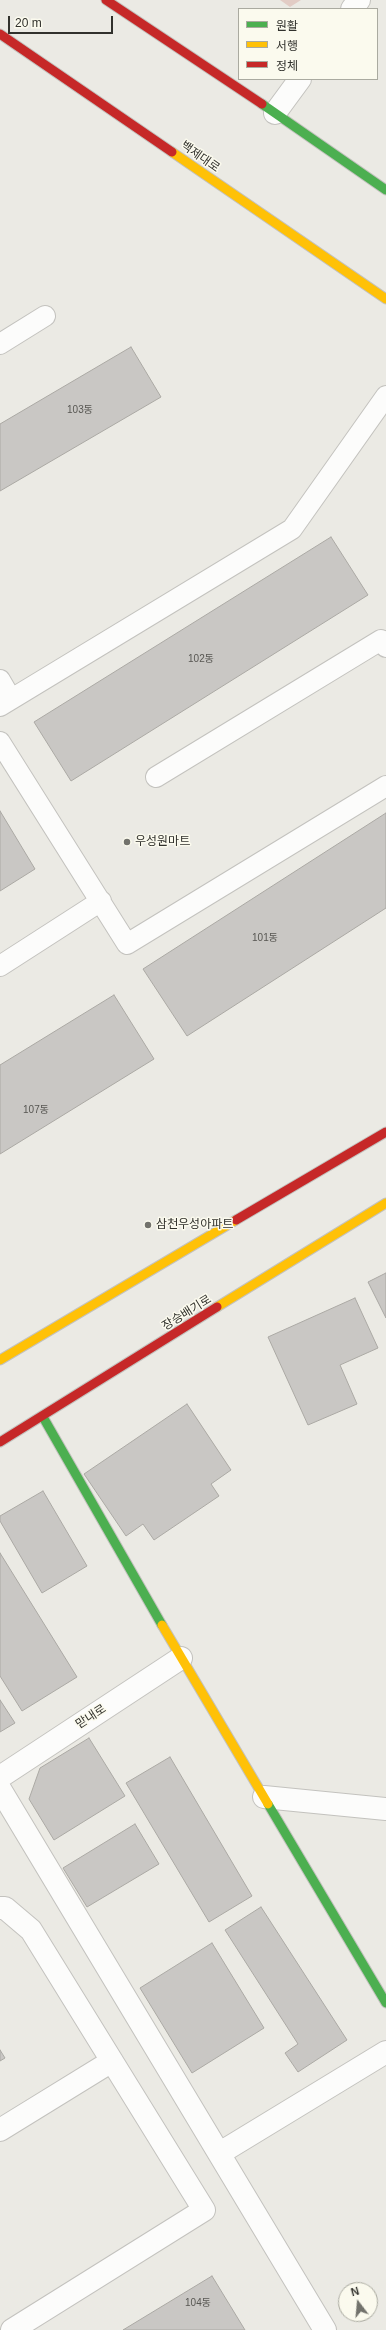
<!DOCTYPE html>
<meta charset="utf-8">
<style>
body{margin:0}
#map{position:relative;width:386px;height:2330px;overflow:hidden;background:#ebeae4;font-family:Arial,"Noto Sans KR",sans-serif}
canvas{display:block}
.legend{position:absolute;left:238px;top:8px;width:140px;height:72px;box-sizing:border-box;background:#fbfaee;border:1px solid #aaaaa0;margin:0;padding:5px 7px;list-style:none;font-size:12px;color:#31312c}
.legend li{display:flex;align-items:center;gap:8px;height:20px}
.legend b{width:20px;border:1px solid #aaaaa0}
.north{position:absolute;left:338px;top:2282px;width:40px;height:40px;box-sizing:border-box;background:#fbfaee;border:1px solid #aaaaa0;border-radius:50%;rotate:344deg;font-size:11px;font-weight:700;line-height:16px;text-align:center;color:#31312c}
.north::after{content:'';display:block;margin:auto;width:14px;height:18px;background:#72726c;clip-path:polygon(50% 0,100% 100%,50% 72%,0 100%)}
.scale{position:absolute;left:8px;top:16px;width:105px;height:18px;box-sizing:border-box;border:2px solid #31312c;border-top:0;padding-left:5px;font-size:12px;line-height:14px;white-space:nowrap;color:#31312c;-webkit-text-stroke:3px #fbfaee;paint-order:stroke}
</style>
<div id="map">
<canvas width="386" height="2330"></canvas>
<ul class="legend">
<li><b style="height:5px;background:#4caf50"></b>원활</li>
<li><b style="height:5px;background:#ffc107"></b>서행</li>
<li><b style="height:5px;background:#c62828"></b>정체</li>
</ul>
<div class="north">N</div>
<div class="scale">20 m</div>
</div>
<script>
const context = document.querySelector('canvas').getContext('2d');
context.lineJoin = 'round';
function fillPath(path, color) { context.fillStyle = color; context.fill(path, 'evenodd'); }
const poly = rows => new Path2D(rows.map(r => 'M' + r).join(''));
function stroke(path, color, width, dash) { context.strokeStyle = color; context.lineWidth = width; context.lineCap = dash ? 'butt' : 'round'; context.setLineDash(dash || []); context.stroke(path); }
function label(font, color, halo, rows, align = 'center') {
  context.font = font + ' Arial,"Noto Sans KR",sans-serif'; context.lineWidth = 3; context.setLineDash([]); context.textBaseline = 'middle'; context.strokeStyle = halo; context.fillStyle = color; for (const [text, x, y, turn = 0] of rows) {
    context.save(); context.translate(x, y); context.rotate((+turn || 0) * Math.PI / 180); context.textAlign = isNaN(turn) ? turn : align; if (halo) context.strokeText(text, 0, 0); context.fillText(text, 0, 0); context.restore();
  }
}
fillPath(poly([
 [280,0,301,0,290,7]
]), '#e2ccc5');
const building = poly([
 [131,347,161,397,0,491,0,424,131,347],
 [331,537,368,595,71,781,34,722,331,537],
 [0,811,35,869,0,891,0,811],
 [386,813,386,908,187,1036,143,969,386,813],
 [114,995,154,1059,0,1154,0,1065,114,995],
 [386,1273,386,1318,368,1282,386,1273],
 [355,1298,378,1348,340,1365,357,1404,308,1425,268,1337,355,1298],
 [187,1404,231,1470,211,1484,219,1496,154,1540,143,1524,126,1536,84,1474,187,1404],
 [43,1491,87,1566,42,1593,0,1521,0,1516,43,1491],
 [0,1553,77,1677,22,1711,0,1676,0,1553],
 [0,1700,15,1723,0,1732,0,1700],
 [89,1738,125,1796,54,1840,29,1799,40,1768,89,1738],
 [170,1757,252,1896,209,1922,126,1783,170,1757],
 [135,1824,159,1864,87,1907,63,1868,135,1824],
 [261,1907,347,2040,298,2072,285,2053,298,2044,225,1930,261,1907],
 [212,1943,264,2028,192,2073,140,1988,212,1943],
 [0,2050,5,2058,0,2061,0,2050],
 [212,2276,245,2330,123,2330,212,2276]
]);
fillPath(building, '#c9c7c4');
stroke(building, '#aba9a4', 1);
const lane = poly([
 [0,344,45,316],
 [0,680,11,699],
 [0,706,292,529,386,396],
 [0,742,127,944,386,786],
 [156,777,381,640,386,647],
 [0,966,101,901]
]);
const street = poly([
 [352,9,359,0],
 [275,113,300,79],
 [0,1777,181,1658],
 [0,1789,325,2330],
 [264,1797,386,1809],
 [0,1908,5,1908,31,1930,204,2210,12,2330],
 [0,2130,112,2061],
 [220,2153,386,2052]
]);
const fast = poly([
 [262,104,386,190],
 [43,1417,162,1625],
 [268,1804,386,2003]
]);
const slow = poly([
 [172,152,386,299],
 [217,1307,386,1203],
 [0,1360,236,1220],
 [162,1625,268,1804]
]);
const jam = poly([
 [106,0,262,104],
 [0,34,172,152],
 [236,1220,386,1132],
 [0,1442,217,1307]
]);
stroke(lane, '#c3c2be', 22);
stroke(street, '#c3c2be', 24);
stroke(fast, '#c3c2be', 11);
stroke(slow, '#c3c2be', 11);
stroke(jam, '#c3c2be', 11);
stroke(lane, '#fcfcfb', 20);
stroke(street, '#fcfcfb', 22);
stroke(fast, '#4caf50', 9);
stroke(slow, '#ffc107', 9);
stroke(jam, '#c62828', 9);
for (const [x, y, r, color] of [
 [127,842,4,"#72726c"],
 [148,1225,4,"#72726c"]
]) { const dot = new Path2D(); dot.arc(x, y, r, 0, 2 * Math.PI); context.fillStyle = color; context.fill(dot); stroke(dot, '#fbfaee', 1.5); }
label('10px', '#575652', null, [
 ["103동",80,410],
 ["102동",201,659],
 ["101동",265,938],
 ["107동",36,1110],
 ["104동",198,2303]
]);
label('12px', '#31312c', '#fbfaee', [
 ["백제대로",200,157,35],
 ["장승배기로",187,1313,-32],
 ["맏내로",91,1717,-33]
]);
label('12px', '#31312c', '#fbfaee', [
 ["우성원마트",135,842],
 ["삼천우성아파트",156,1225]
], 'left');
</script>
